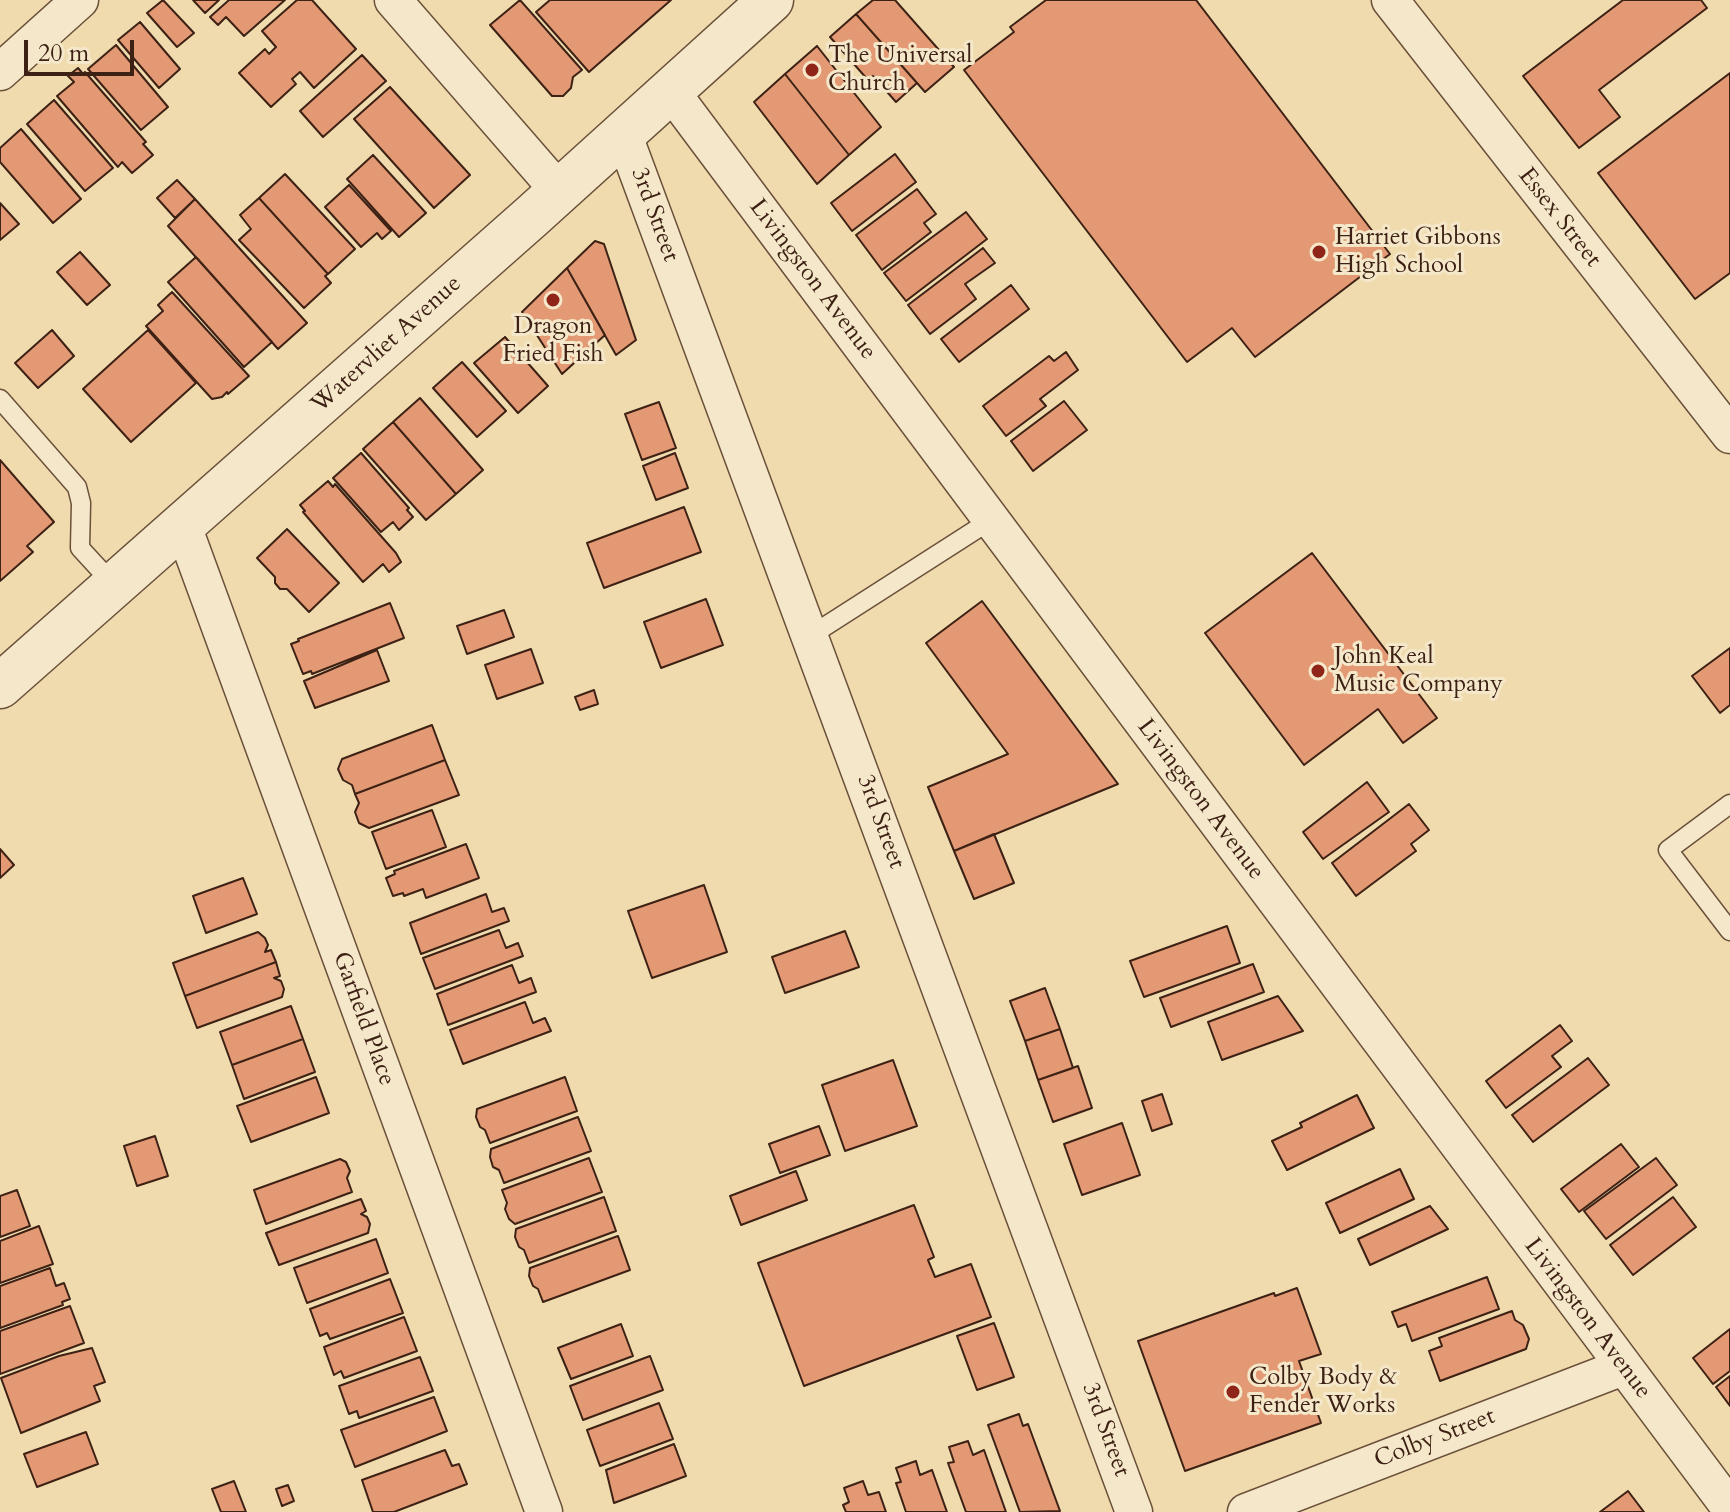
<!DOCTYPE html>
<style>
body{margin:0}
#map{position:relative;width:1730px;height:1512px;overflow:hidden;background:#f0dbae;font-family:Cardo,serif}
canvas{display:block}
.scale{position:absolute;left:24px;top:40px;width:110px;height:36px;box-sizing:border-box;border:4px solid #3d2114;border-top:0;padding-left:10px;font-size:24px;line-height:28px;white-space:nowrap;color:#3d2114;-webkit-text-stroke:6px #f5e8ca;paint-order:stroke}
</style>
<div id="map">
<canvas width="1730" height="1512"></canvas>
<div class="scale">20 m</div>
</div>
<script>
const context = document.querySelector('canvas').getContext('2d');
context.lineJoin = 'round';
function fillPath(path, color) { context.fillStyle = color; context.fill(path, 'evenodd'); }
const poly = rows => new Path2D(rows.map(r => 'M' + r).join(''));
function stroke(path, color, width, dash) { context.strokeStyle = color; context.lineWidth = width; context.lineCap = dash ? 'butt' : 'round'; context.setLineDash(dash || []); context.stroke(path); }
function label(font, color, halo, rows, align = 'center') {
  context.font = font + ' Cardo,serif'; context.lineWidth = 6; context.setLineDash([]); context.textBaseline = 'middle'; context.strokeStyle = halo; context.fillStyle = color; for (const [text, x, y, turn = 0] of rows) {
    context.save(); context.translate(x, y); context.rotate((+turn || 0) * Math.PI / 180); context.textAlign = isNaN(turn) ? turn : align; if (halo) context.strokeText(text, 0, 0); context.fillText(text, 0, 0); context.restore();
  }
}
const building = poly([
 [163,0,194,33,177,47,147,13,163,0],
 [193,0,219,0,205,13,193,0],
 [229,0,285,0,244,36,226,17,218,25,210,17,229,0],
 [297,0,312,0,356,49,314,88,300,72,292,79,296,84,271,107,239,73,265,49,269,54,276,47,262,31,297,0],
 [520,0,582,70,573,77,571,88,563,96,552,96,490,25,520,0],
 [550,0,671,0,589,72,536,12,550,0],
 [873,0,895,0,954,67,925,92,856,14,873,0],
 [1046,0,1196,0,1390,254,1255,357,1232,328,1187,362,964,70,1014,32,1010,27,1046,0],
 [1623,0,1701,0,1707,8,1599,90,1620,117,1579,148,1523,76,1623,0],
 [856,14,917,83,896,102,873,76,868,80,830,37,856,14],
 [140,22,180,69,159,88,118,40,140,22],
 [116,45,168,107,141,130,88,69,116,45],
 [817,46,881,127,849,155,785,74,817,46],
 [362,55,386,81,323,137,300,111,362,55],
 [78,68,83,74,85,72,146,142,143,144,153,155,132,173,122,162,118,167,57,96,74,82,68,76,78,68],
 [1730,73,1730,273,1695,299,1598,173,1730,73],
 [785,74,849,155,817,184,754,102,785,74],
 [390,87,470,175,434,208,354,119,390,87],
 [54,100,113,168,85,191,27,124,54,100],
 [21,129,81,199,53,223,0,162,0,148,21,129],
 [895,154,916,182,852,231,831,203,895,154],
 [373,155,426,213,399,237,347,179,373,155],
 [285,174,355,249,328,274,259,198,285,174],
 [177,180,195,199,175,218,157,198,177,180],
 [349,185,391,231,382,239,377,233,361,247,325,207,349,185],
 [917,189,936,214,924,223,931,232,882,270,856,235,917,189],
 [259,198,328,274,325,276,331,283,304,308,239,240,251,229,240,215,259,198],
 [195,199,307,323,278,349,168,226,195,199],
 [0,203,19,224,0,240,0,203],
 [966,212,987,239,906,301,884,273,966,212],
 [595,241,604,244,636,340,616,355,567,268,595,241],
 [983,248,995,263,965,284,976,299,930,334,908,305,983,248],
 [80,252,110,285,87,305,57,272,80,252],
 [196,257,272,342,244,367,168,282,196,257],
 [567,268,605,335,562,374,522,312,567,268],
 [1011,285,1029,309,959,362,941,339,1011,285],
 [172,292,249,376,228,394,227,392,222,397,212,399,146,326,163,311,158,305,172,292],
 [52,330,74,356,38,388,15,363,52,330],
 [148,330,196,383,131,442,83,389,148,330],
 [505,337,548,386,518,413,474,363,505,337],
 [1066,352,1078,370,1040,399,1046,406,1006,436,983,406,1049,356,1054,361,1066,352],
 [462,362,506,411,477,437,433,388,462,362],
 [420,398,483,470,456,494,393,422,420,398],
 [1064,401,1087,430,1033,471,1011,441,1064,401],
 [659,402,676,448,642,460,625,414,659,402],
 [393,422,456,494,426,520,363,449,393,422],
 [361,453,409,508,407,510,413,517,399,530,393,522,381,532,333,478,361,453],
 [675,453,688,488,656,500,643,466,675,453],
 [0,460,54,522,27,546,33,552,0,581,0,460],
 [328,481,333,487,335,484,396,553,401,562,389,572,383,564,363,582,303,512,305,511,300,505,328,481],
 [684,507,701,552,604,588,587,543,684,507],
 [287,529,339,583,309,612,287,589,280,589,275,583,275,577,257,558,287,529],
 [1312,553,1437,718,1403,743,1378,709,1304,765,1205,633,1312,553],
 [706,599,723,645,661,668,644,622,706,599],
 [982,601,1118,784,954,851,928,787,1008,754,926,643,982,601],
 [390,603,404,638,312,674,311,671,303,674,291,644,299,641,298,639,390,603],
 [504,610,514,637,467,654,457,626,504,610],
 [1730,648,1730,705,1720,713,1692,676,1730,648],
 [531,649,543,683,497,699,485,665,531,649],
 [377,650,389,681,315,708,304,681,377,650],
 [594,690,598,704,580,710,575,697,594,690],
 [432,725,445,760,355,794,352,785,343,780,338,769,342,759,432,725],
 [445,760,459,795,369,828,359,823,355,812,359,803,355,794,445,760],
 [1367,782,1389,812,1323,859,1303,832,1367,782],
 [1409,804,1429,830,1411,844,1416,851,1356,896,1332,863,1409,804],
 [432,810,446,847,386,869,372,832,432,810],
 [994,834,1014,883,974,899,954,851,994,834],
 [466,844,479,878,426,898,423,889,404,896,403,893,393,896,386,878,395,874,394,871,466,844],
 [0,849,14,865,0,878,0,849],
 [243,878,257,914,206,933,193,896,243,878],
 [704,885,727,952,652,978,628,911,704,885],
 [486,894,492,912,504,908,509,921,421,954,410,923,486,894],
 [1227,926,1240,963,1144,997,1130,961,1227,926],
 [499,930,506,948,518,943,523,956,435,989,423,958,499,930],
 [845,931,859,967,785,993,772,957,845,931],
 [258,932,265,938,268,945,265,952,271,950,276,962,185,996,173,963,258,932],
 [276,962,280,976,274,978,281,981,284,989,282,997,197,1028,185,996,276,962],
 [1253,964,1264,992,1171,1027,1160,998,1253,964],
 [512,965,519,983,531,978,536,992,448,1025,437,994,512,965],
 [1045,988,1060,1029,1025,1041,1010,1001,1045,988],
 [1278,996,1303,1031,1222,1060,1208,1022,1278,996],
 [525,1002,533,1023,545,1018,551,1031,463,1064,450,1030,525,1002],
 [291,1006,303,1039,232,1065,220,1032,291,1006],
 [1560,1025,1572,1041,1552,1056,1561,1067,1506,1108,1486,1081,1560,1025],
 [1060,1029,1073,1068,1038,1080,1025,1041,1060,1029],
 [303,1039,315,1072,244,1099,232,1065,303,1039],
 [1588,1058,1609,1085,1533,1142,1512,1115,1588,1058],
 [893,1060,917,1126,845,1151,822,1085,893,1060],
 [1078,1066,1092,1108,1053,1122,1038,1080,1078,1066],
 [316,1077,329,1113,251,1142,237,1106,316,1077],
 [565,1077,577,1111,490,1143,485,1130,480,1127,476,1117,477,1109,565,1077],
 [1162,1094,1172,1124,1152,1131,1142,1101,1162,1094],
 [1357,1095,1374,1128,1287,1170,1272,1141,1302,1127,1300,1123,1357,1095],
 [578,1117,591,1151,504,1183,499,1170,493,1167,490,1157,491,1149,578,1117],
 [1122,1123,1140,1175,1082,1195,1064,1144,1122,1123],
 [819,1126,830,1155,780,1173,769,1144,819,1126],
 [155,1136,168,1176,137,1186,124,1146,155,1136],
 [1621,1144,1639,1167,1579,1212,1561,1189,1621,1144],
 [589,1158,602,1192,515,1224,509,1219,505,1209,507,1203,502,1190,589,1158],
 [1656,1158,1677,1185,1606,1239,1584,1211,1656,1158],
 [340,1159,346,1162,350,1171,347,1178,352,1192,266,1224,254,1190,340,1159],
 [1400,1169,1414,1199,1340,1233,1326,1203,1400,1169],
 [796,1171,807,1200,741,1225,730,1196,796,1171],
 [17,1190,30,1226,0,1237,0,1196,17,1190],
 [604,1197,616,1231,529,1263,524,1250,519,1247,515,1237,516,1229,604,1197],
 [1673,1197,1696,1227,1633,1275,1610,1245,1673,1197],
 [361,1199,366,1211,361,1214,367,1217,370,1224,368,1233,279,1265,266,1233,361,1199],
 [914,1205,934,1257,928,1260,935,1277,971,1264,991,1317,804,1386,758,1263,914,1205],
 [1430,1206,1448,1229,1370,1265,1358,1239,1430,1206],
 [39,1226,53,1264,0,1283,0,1241,39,1226],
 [618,1236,630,1270,543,1302,538,1289,533,1286,529,1276,530,1268,618,1236],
 [376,1239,388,1273,307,1303,294,1268,376,1239],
 [50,1268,56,1286,64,1283,70,1299,62,1302,63,1305,0,1328,0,1286,50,1268],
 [1487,1277,1499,1309,1412,1341,1406,1324,1398,1327,1392,1312,1487,1277],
 [390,1279,403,1313,330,1339,327,1333,320,1336,310,1309,390,1279],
 [1297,1288,1321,1354,1299,1361,1321,1423,1185,1471,1138,1341,1274,1293,1275,1296,1297,1288],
 [70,1306,84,1343,0,1374,0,1331,70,1306],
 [1512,1311,1515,1320,1523,1325,1529,1339,1526,1349,1440,1381,1429,1351,1442,1346,1439,1338,1512,1311],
 [404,1317,417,1351,344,1378,341,1371,334,1375,324,1347,404,1317],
 [994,1323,1014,1377,977,1390,957,1336,994,1323],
 [621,1324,633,1356,571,1379,558,1348,621,1324],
 [1730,1329,1730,1371,1713,1384,1693,1358,1730,1329],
 [92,1348,105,1382,94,1386,100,1401,21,1433,1,1378,59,1356,92,1348],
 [650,1356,663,1390,583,1420,570,1386,650,1356],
 [420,1357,433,1391,359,1418,357,1411,349,1414,339,1386,420,1357],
 [1730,1376,1730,1406,1716,1387,1730,1376],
 [434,1397,447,1431,355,1467,341,1430,434,1397],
 [659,1403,673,1439,600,1466,587,1430,659,1403],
 [1019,1414,1023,1426,1028,1424,1060,1511,1020,1512,988,1425,1019,1414],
 [86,1432,98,1464,37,1487,24,1454,86,1432],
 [968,1441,973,1455,984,1450,1006,1512,966,1512,948,1463,954,1462,949,1447,968,1441],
 [674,1444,686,1476,614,1503,606,1470,674,1444],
 [445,1450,452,1466,459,1464,467,1484,394,1512,373,1512,362,1480,445,1450],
 [916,1461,920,1475,932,1470,947,1512,906,1512,896,1483,901,1482,896,1468,916,1461],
 [234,1481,246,1512,221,1512,212,1489,234,1481],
 [863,1481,868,1495,879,1492,886,1512,846,1512,843,1505,849,1502,844,1488,863,1481],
 [288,1485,294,1501,282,1506,276,1489,288,1485],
 [1628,1491,1644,1512,1600,1512,1628,1491]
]);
fillPath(building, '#e29974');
stroke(building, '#3d2114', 2);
const service = poly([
 [0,399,77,487,81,503,80,548,114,585],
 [810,636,991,520],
 [1730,804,1668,850,1730,931]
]);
const minor = poly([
 [393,0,559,191],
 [1390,0,1730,435],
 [0,72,80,0],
 [670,90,1730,1508],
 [623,133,1134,1512],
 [183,526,544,1512],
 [1246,1512,1623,1367]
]);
const tertiary = poly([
 [0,686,531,217,771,0]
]);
stroke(service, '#6a503a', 21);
stroke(minor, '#6a503a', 39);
stroke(tertiary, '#6a503a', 47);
stroke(service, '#f5e8ca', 18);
stroke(minor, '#f5e8ca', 36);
stroke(tertiary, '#f5e8ca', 44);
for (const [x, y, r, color] of [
 [812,70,8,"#8f2418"],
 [1319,252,8,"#8f2418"],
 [553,300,8,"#8f2418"],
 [1318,671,8,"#8f2418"],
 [1233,1392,8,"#8f2418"]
]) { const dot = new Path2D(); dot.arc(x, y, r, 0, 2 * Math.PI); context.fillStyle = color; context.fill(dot); stroke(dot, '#f5e8ca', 3); }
label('24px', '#3d2114', '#f5e8ca', [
 ["The Universal",828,56],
 ["Church",828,84],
 ["Harriet Gibbons",1335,238],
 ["High School",1335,266],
 ["Dragon",553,327,"center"],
 ["Fried Fish",553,355,"center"],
 ["John Keal",1334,657],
 ["Music Company",1334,685],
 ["Colby Body &",1249,1378],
 ["Fender Works",1249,1406]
], 'left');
label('24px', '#3d2114', '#f5e8ca', [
 ["3rd Street",654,215,70],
 ["Essex Street",1559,218,52],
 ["Livingston Avenue",812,280,53],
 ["Watervliet Avenue",387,345,-42],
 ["Livingston Avenue",1200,800,53],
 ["3rd Street",880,822,70],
 ["Garfield Place",363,1019,70],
 ["Livingston Avenue",1587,1319,53],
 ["3rd Street",1105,1430,70],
 ["Colby Street",1435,1439,-21]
]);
</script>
